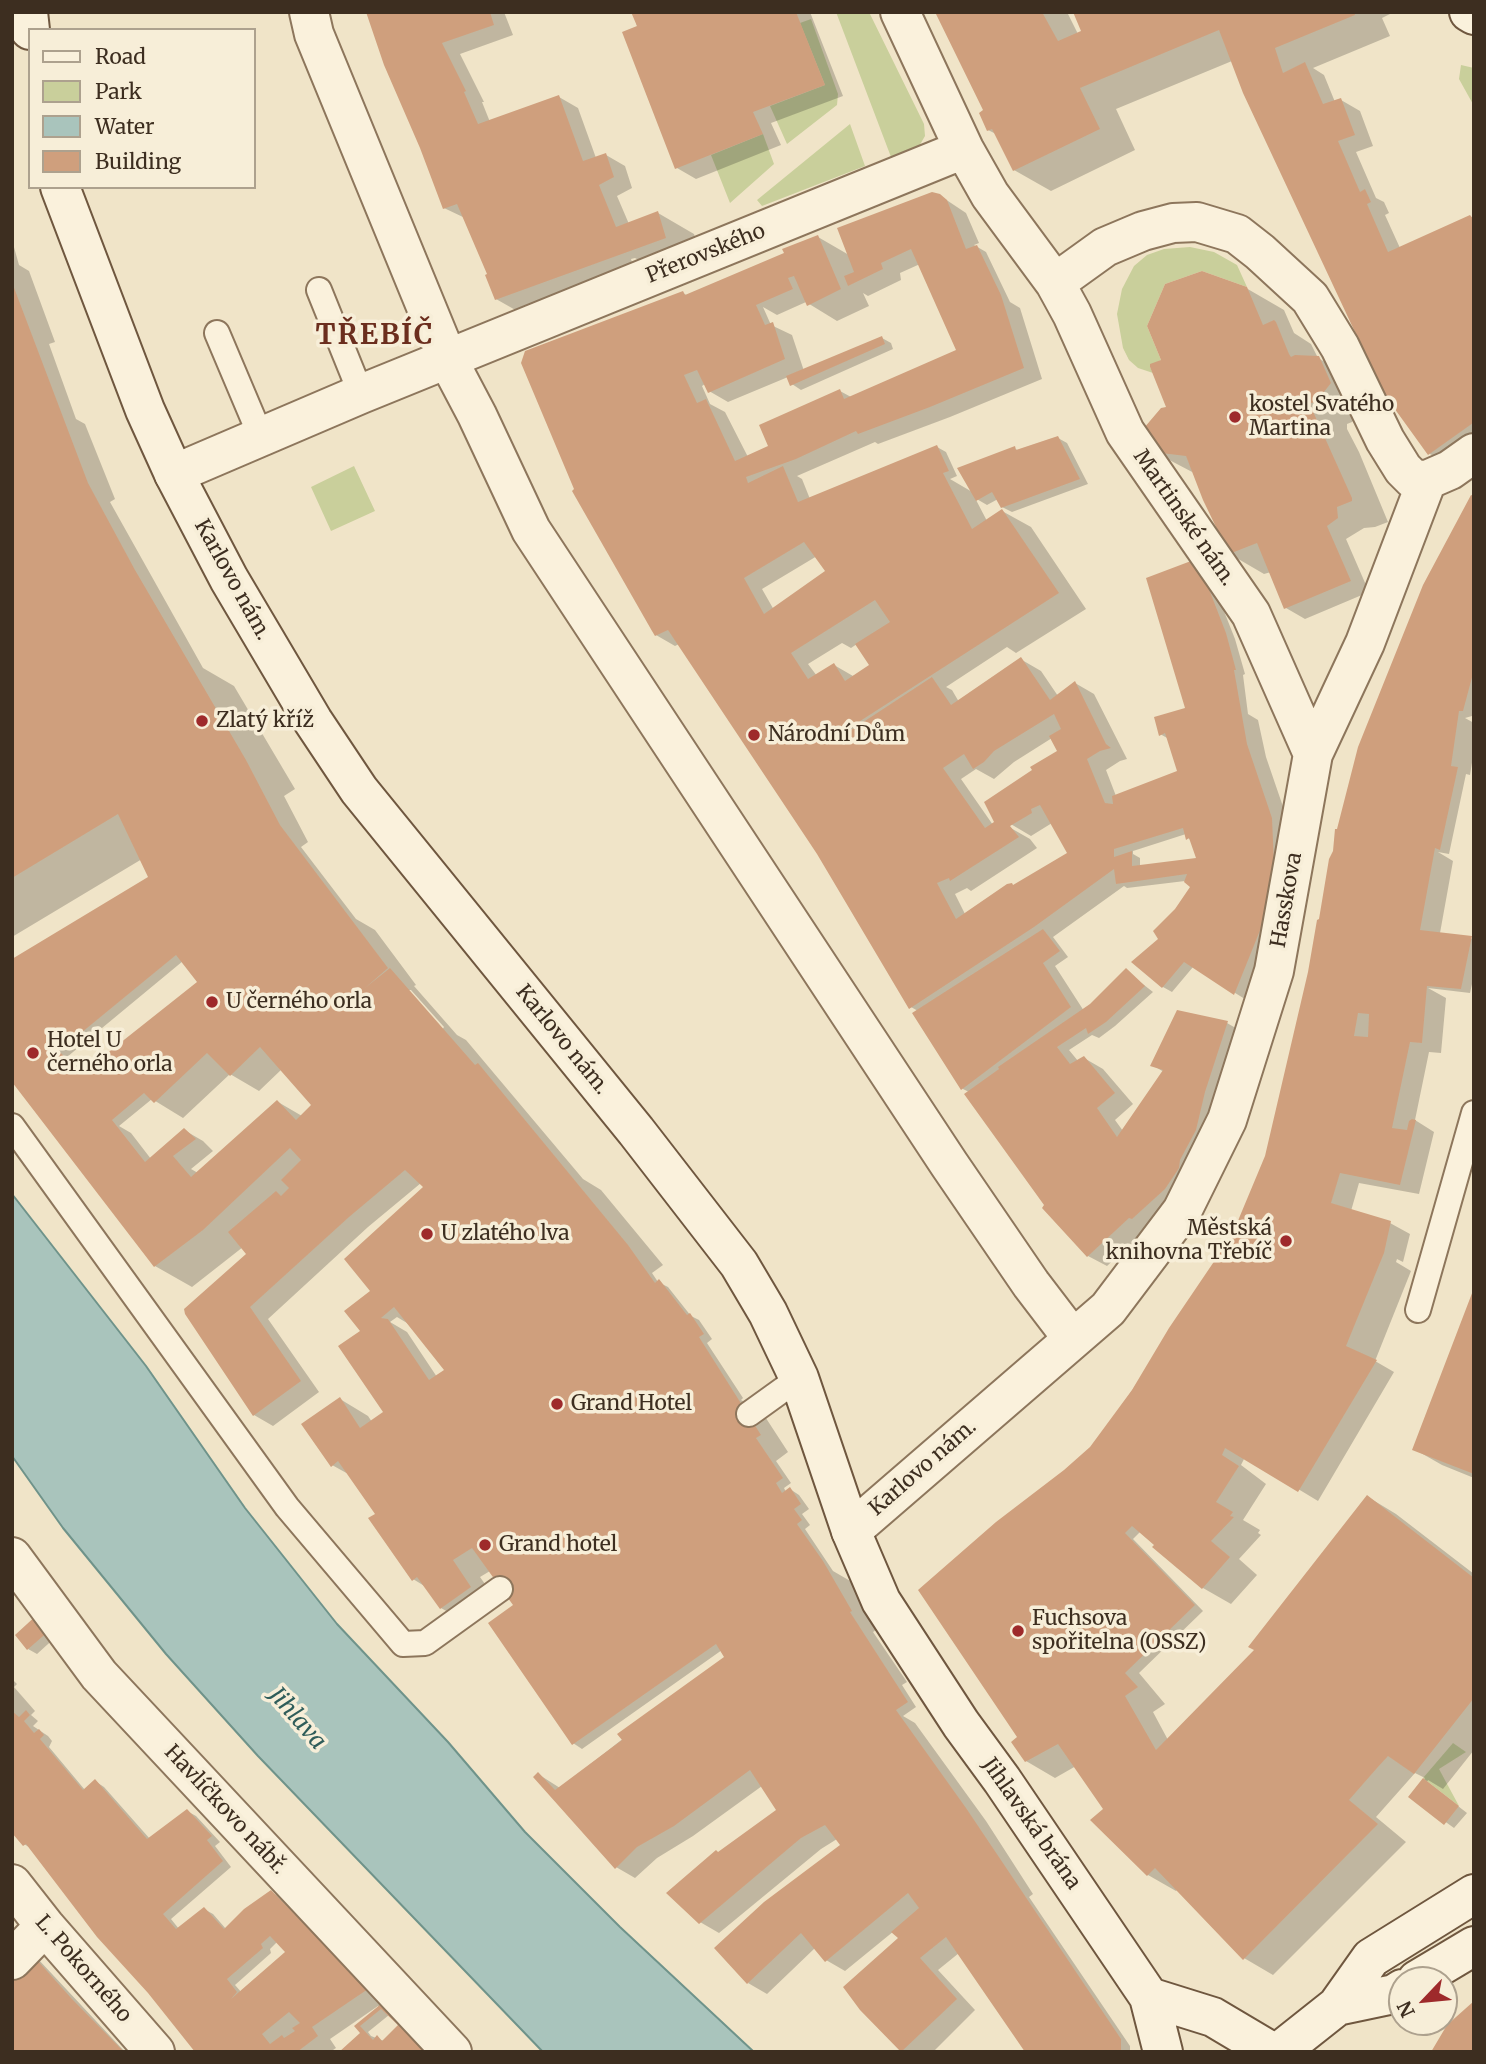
<!DOCTYPE html>
<meta charset="utf-8">
<style>
body{margin:0}
#map{position:relative;width:1486px;height:2064px;overflow:hidden;background:#f0e4c8;font-family:Merriweather,serif}
canvas{display:block}
.frame{position:absolute;inset:0;border:14px solid #3d2e20;pointer-events:none}
.legend{position:absolute;left:28px;top:28px;width:228px;height:161px;box-sizing:border-box;background:#f7eed8;border:2px solid #ada18e;margin:0;padding:9px 12px;list-style:none;font-size:21px;color:#3d2e20}
.legend li{display:flex;align-items:center;gap:14px;height:35px}
.legend b{width:35px;border:2px solid #ada18e}
.north{position:absolute;left:1388px;top:1966px;width:70px;height:70px;box-sizing:border-box;background:#f7eed8;border:2px solid #ada18e;border-radius:50%;rotate:244deg;font-size:19px;font-weight:700;line-height:28px;text-align:center;color:#3d2e20}
.north::after{content:'';display:block;margin:auto;width:24px;height:32px;background:#9e2a2b;clip-path:polygon(50% 0,100% 100%,50% 72%,0 100%)}
</style>
<div id="map">
<canvas width="1486" height="2064"></canvas>
<div class="frame"></div>
<ul class="legend">
<li><b style="height:9px;background:#faf1dc"></b>Road</li>
<li><b style="height:19px;background:#c9cf9b"></b>Park</li>
<li><b style="height:19px;background:#a9c4bc"></b>Water</li>
<li><b style="height:19px;background:#cf9f7d"></b>Building</li>
</ul>
<div class="north">N</div>
</div>
<script>
const context = document.querySelector('canvas').getContext('2d');
context.lineJoin = 'round';
function fillPath(path, color) { context.fillStyle = color; context.fill(path, 'evenodd'); }
const poly = rows => new Path2D(rows.map(r => 'M' + r).join(''));
function stroke(path, color, width, dash) { context.strokeStyle = color; context.lineWidth = width; context.lineCap = dash ? 'butt' : 'round'; context.setLineDash(dash || []); context.stroke(path); }
function label(font, color, halo, rows, align = 'center') {
  context.font = font + ' Merriweather,serif'; context.lineWidth = 7; context.setLineDash([]); context.textBaseline = 'middle'; context.strokeStyle = halo; context.fillStyle = color; for (const [text, x, y, turn = 0] of rows) {
    context.save(); context.translate(x, y); context.rotate((+turn || 0) * Math.PI / 180); context.textAlign = isNaN(turn) ? turn : align; if (halo) context.strokeText(text, 0, 0); context.fillText(text, 0, 0); context.restore();
  }
}
fillPath(poly([
 [836,12,869,12,924,124,925,136,918,148,891,157],
 [811,19,838,94,837,105,787,144,770,106,825,85,800,23],
 [1461,65,1474,68,1474,106,1459,79],
 [850,124,865,166,762,206,757,200],
 [763,134,774,164,730,203,711,155],
 [1190,247,1214,252,1237,265,1247,287,1202,271,1165,284,1147,326,1161,360,1150,367,1153,373,1138,368,1129,360,1123,348,1117,314,1122,289,1134,266,1147,255,1164,249],
 [354,466,375,511,331,531,311,487],
 [1453,1743,1466,1752,1439,1769,1459,1806,1423,1778]
]), '#c9cf9b');
const water = poly([
 [12,1194,146,1366,245,1508,337,1624,448,1742,525,1832,620,1927,754,2052,543,2052,258,1756,166,1654,63,1528,12,1456,12,1194]
]);
fillPath(water, '#a9c4bc');
stroke(water, '#6f938a', 2);
fillPath(poly([
 [368,12,504,12,513,35,460,54,484,102,482,102,490,122,559,97,578,108,596,158,606,155,625,166,632,188,617,196,629,224,658,213,694,234,702,259,663,273,635,258,631,259,638,282,533,320,496,299,491,275,465,218,444,208],
 [633,12,810,12,843,96,771,123,781,145,696,179,677,168],
 [937,12,1067,12,1078,34,1083,32,1075,12,1394,12,1382,18,1390,36,1313,68,1324,75,1335,102,1341,100,1360,111,1373,146,1356,152,1376,198,1384,202,1389,213,1385,215,1400,248,1470,216,1474,219,1474,458,1458,470,1430,454,1232,61,1116,109,1135,150,1051,191,1014,170,996,134,988,130,985,111],
 [939,195,966,213,979,243,974,245,986,252,1010,302,1020,308,1042,379,950,417,878,444,875,442,797,476,802,479,810,499,937,447,946,452,957,476,950,479,974,493,1014,448,1019,451,1058,438,1067,443,1088,484,1012,512,1002,507,998,499,987,505,975,498,987,521,1002,511,1031,527,1086,609,1016,653,1007,647,946,687,952,690,959,702,1022,660,1041,671,1058,696,1075,683,1094,694,1127,759,1120,761,1106,770,1116,796,1179,772,1169,739,1160,734,1188,709,1191,563,1216,591,1235,639,1245,674,1243,675,1248,714,1258,720,1266,757,1291,830,1253,1004,1193,967,1172,992,1163,987,1160,939,1192,886,1185,881,1127,888,1124,886,1053,937,1068,957,1055,966,1084,1011,1126,971,1153,992,1115,1026,1099,1038,1092,1035,1069,1050,1078,1061,1084,1058,1103,1069,1133,1104,1115,1120,1123,1131,1164,1072,1152,1065,1227,1023,1246,1034,1215,1141,1149,1227,1107,1266,1088,1256,1047,1206,969,1092,963,1089,918,1011,911,1007,818,853,679,644,675,646,656,635,683,293,688,296,786,254,818,237,849,255],
 [920,264,958,351,851,397,840,391,770,447,748,457,725,412,710,404,702,386,705,384,709,391,728,402,788,377,792,384,801,390,893,349,891,343,882,338,804,371,792,335,771,325,763,307,777,315,806,302,837,321,869,306,863,293,868,296,901,280,900,273],
 [817,556,827,571,774,610,762,589],
 [842,643,851,648,857,644,872,665,853,676,834,665,817,676,808,664],
 [1052,738,1059,751,993,825,961,779,976,769,994,779,1014,762],
 [1009,823,1031,836,1052,823,1069,854,965,914,955,894,967,888,971,891,1037,848,1030,839,1009,827],
 [1186,834,1188,838,1192,841,1198,859,1140,866,1140,858,1133,854,1133,851],
 [12,240,19,265,29,271,55,342,49,344,76,419,85,424,115,499,110,502,203,668,234,686,295,789,284,796,308,842,301,847,356,919,375,930,416,985,414,986,457,1035,466,1040,583,1179,601,1190,663,1265,652,1273,658,1282,668,1287,691,1316,699,1320,712,1339,707,1343,743,1398,741,1400,762,1412,788,1452,776,1461,791,1483,784,1488,786,1492,790,1489,799,1495,809,1509,802,1514,810,1525,805,1529,833,1571,852,1582,879,1628,873,1632,907,1682,902,1685,916,1707,903,1716,915,1723,986,1821,1033,1894,1029,1897,1130,2046,1130,2052,1027,2052,959,1953,938,1970,975,2010,933,2052,904,2052,861,2009,900,1938,894,1931,845,1971,826,1960,815,1948,767,1994,748,1983,842,1845,837,1839,821,1849,719,1933,700,1922,719,1853,778,1810,762,1786,693,1836,657,1858,635,1878,616,1867,538,1774,560,1788,726,1658,722,1650,582,1749,573,1743,517,1605,490,1571,480,1577,499,1604,469,1624,441,1608,426,1587,413,1579,377,1515,350,1475,332,1465,340,1399,368,1416,372,1422,386,1412,363,1331,372,1291,425,1187,421,1183,368,1227,268,1319,319,1392,273,1426,254,1415,186,1313,248,1255,243,1247,192,1287,155,1266,16,1084,150,877,142,859,12,937],
 [183,961,200,982,86,1072,79,1064,67,1057],
 [407,990,411,990,444,1027,442,1030],
 [282,1069,314,1105,302,1116,278,1102,198,1173,191,1169,213,1151,203,1141,184,1130,151,1159,131,1133,119,1126,152,1099,183,1118,230,1074,259,1091],
 [397,1317,407,1323,447,1370,437,1377,407,1332,390,1322],
 [1246,288,1284,310,1294,333,1311,344,1318,358,1356,380,1367,404,1352,422,1347,424,1347,429,1359,452,1388,522,1375,527,1364,528,1346,539,1369,592,1305,619,1286,608,1271,572,1264,574,1228,553,1196,474,1156,453,1169,408,1163,361],
 [1474,498,1474,707,1472,716,1465,718,1474,723,1474,750,1470,775,1466,774,1449,854,1438,852,1453,861,1440,933,1474,939,1474,975,1470,993,1428,988,1446,998,1441,1053,1429,1052,1415,1120,1434,1132,1419,1194,1359,1183,1351,1211,1390,1223,1410,1234,1403,1262,1397,1259,1396,1262,1411,1271,1375,1361,1394,1372,1318,1501,1245,1457,1241,1465,1266,1484,1243,1520,1260,1530,1258,1533,1261,1535,1239,1559,1257,1575,1231,1604,1203,1588,1141,1531,1133,1539,1203,1611,1139,1673,1165,1704,1153,1712,1168,1740,1256,1650,1368,1497,1396,1514,1474,1574,1474,1750,1443,1789,1428,1780,1427,1782,1467,1813,1454,1828,1411,1797,1425,1778,1415,1773,1376,1817,1406,1842,1273,1975,1244,1958,1178,1889,1176,1891,1148,1875,1076,1766,1055,1778,1026,1761,1020,1738,1091,1448,1131,1392,1233,1236,1267,1156],
 [1474,1292,1474,1478,1442,1465,1414,1449],
 [40,1616,58,1635,37,1654,28,1649],
 [12,1679,17,1684,14,1687,35,1711,31,1715,38,1721,33,1726,48,1736,52,1741,49,1747,85,1790,95,1781,104,1787,150,1839,187,1811,196,1816,220,1842,215,1846,231,1867,171,1919,179,1929,204,1909,213,1914,226,1929,271,1892,280,1897,385,2001,379,2005,390,2012,435,2052,341,2052,363,2032,357,2027,379,2008,378,2006,330,2039,336,2048,330,2052,197,2052,32,1849,24,1844,12,1831],
 [277,1942,289,1953,242,1993,235,1985,271,1953,270,1949],
 [389,2015,400,2025,384,2041,371,2036,368,2032],
 [38,1959,125,2052,12,2052]
]), '#0003');
fillPath(poly([
 [366,12,490,12,494,25,442,43,466,91,464,92,478,124,559,95,583,161,606,153,614,177,599,185,616,227,658,211,666,238,495,300,485,275,487,274,457,204,443,209,420,148,384,65],
 [631,12,796,12,825,85,753,112,763,134,675,169,622,32,637,26],
 [935,12,1042,12,1058,41,1081,31,1073,12,1354,12,1355,15,1275,48,1283,73,1305,62,1323,104,1341,98,1355,135,1338,141,1360,192,1365,189,1371,202,1367,204,1388,252,1470,215,1474,220,1473,423,1428,455,1384,394,1243,93,1219,30,1080,88,1100,129,1013,171,992,129,987,131,979,113,983,110],
 [932,192,940,194,947,200,966,249,977,245,1001,295,1024,368,930,407,858,434,856,431,796,459,746,477,748,483,783,466,798,502,937,445,949,471,943,473,972,529,1002,509,1059,593,840,734,842,736,932,677,951,705,1021,657,1050,700,1075,681,1106,744,1111,748,1100,751,1087,759,1105,803,1113,804,1112,796,1177,771,1165,733,1159,736,1154,717,1185,708,1146,578,1191,561,1207,584,1226,633,1236,670,1234,670,1247,744,1272,818,1274,864,1269,908,1234,995,1184,962,1162,988,1131,962,1158,939,1153,931,1175,909,1190,887,1184,882,1187,874,1116,884,1114,869,1034,927,909,1009,817,854,668,630,655,636,652,631,572,491,574,489,521,363,525,351,683,291,685,295,784,253,782,249,818,235,841,289,807,306,794,276,788,278,793,289,756,305,765,325,773,322,785,359,708,393,697,370,684,375,697,403,706,399,735,461,768,446,759,425,840,389,844,399,956,350,911,249,881,263,883,269,848,286,844,276,854,272,837,228],
 [804,542,825,571,764,614,744,578],
 [875,600,890,622,855,644,869,665,845,681,834,663,808,679,791,653],
 [1054,714,1061,729,1049,736,1057,751,1030,767,1032,770,984,802,994,822,985,828,943,768,964,754,973,769,984,762,994,751],
 [1040,805,1067,853,1013,885,1012,883,1007,884,956,919,937,883,949,878,950,881,1019,837,1010,826,1032,813,1031,809],
 [1183,828,1186,840,1189,838,1196,858,1132,866,1132,851,1114,857,1114,849],
 [1202,271,1247,287,1263,325,1274,320,1276,322,1289,354,1291,357,1295,355,1319,356,1331,383,1316,402,1311,403,1311,407,1352,498,1352,501,1337,507,1338,518,1327,526,1351,581,1284,609,1257,543,1229,554,1203,500,1186,456,1161,453,1144,428,1161,408,1166,407,1150,367,1150,364,1161,360,1147,326,1165,284],
 [13,285,88,483,135,570,246,760,280,825,388,968,365,988,390,968,475,1065,478,1063,628,1245,655,1283,659,1279,687,1315,690,1313,704,1334,699,1337,761,1435,756,1438,783,1478,776,1483,782,1493,790,1487,801,1504,794,1509,802,1520,797,1524,823,1561,852,1611,850,1612,908,1702,896,1710,966,1808,1121,2039,1121,2052,1025,2052,946,1937,920,1958,957,1999,901,2052,860,2010,843,1987,898,1938,891,1932,919,1908,908,1893,825,1962,801,1933,747,1984,714,1948,764,1902,840,1845,825,1825,801,1838,699,1924,666,1893,716,1850,718,1852,776,1810,750,1770,674,1826,637,1847,615,1869,533,1777,538,1772,555,1790,622,1740,617,1734,724,1657,716,1644,572,1745,488,1623,513,1605,472,1548,453,1560,471,1587,440,1609,417,1577,412,1581,368,1518,375,1514,338,1461,331,1467,301,1424,340,1397,360,1428,383,1412,338,1346,360,1331,344,1311,370,1291,344,1259,423,1187,405,1170,349,1217,250,1307,301,1381,253,1416,185,1314,184,1309,246,1254,228,1232,276,1191,281,1196,289,1188,281,1180,301,1160,290,1148,203,1230,154,1267,12,1082,12,959,148,877,118,814,12,878],
 [176,955,197,982,81,1074,59,1051],
 [260,1047,311,1105,296,1120,277,1100,191,1177,173,1156,196,1139,184,1128,145,1162,112,1120,144,1093,154,1103,207,1053,230,1076],
 [394,1307,444,1370,429,1380,388,1319,381,1318],
 [882,336,885,344,790,386,786,376],
 [1058,436,1080,479,1001,508,992,492,976,501,957,468,1015,446,1016,450],
 [1471,495,1474,496,1474,670,1463,711,1459,711,1451,766,1458,767,1440,850,1435,848,1420,930,1472,936,1461,989,1427,986,1422,1043,1410,1042,1392,1128,1407,1130,1409,1121,1412,1119,1416,1120,1400,1185,1340,1173,1331,1203,1391,1221,1384,1253,1346,1346,1377,1360,1298,1492,1225,1448,1222,1455,1239,1466,1216,1502,1233,1512,1230,1516,1234,1517,1211,1541,1230,1557,1202,1589,1152,1547,1154,1545,1132,1526,1125,1533,1195,1605,1125,1673,1138,1687,1125,1696,1156,1750,1254,1650,1248,1647,1367,1495,1474,1578,1474,1698,1414,1774,1388,1756,1377,1768,1349,1800,1378,1824,1243,1960,1155,1868,1147,1876,1090,1820,1103,1809,1058,1744,1025,1762,1011,1742,1017,1737,918,1590,996,1522,1064,1470,1090,1447,1132,1390,1169,1328,1232,1235,1265,1156,1308,972,1317,920,1319,919,1329,859,1333,851,1335,829,1337,829,1358,747,1423,585],
 [1358,1013,1369,1014,1368,1037,1354,1036],
 [1043,929,1060,951,1043,963,1071,1007,961,1090,912,1013],
 [1126,968,1145,986,1106,1022,1088,1034,1086,1028,1057,1047,1070,1064,1084,1056,1115,1093,1097,1108,1117,1137,1163,1070,1150,1066,1177,1010,1228,1021,1205,1092,1196,1130,1180,1160,1179,1168,1165,1189,1132,1219,1129,1218,1087,1257,1042,1208,1044,1205,964,1094,999,1069,998,1067,1090,1004],
 [1474,1288,1474,1474,1412,1450],
 [39,1613,50,1630,27,1650,15,1635],
 [26,1710,30,1715,24,1721,34,1733,39,1729,44,1735,40,1739,83,1790,95,1779,147,1839,187,1809,212,1836,207,1840,223,1861,163,1914,176,1929,204,1907,224,1929,244,1909,271,1890,368,1989,312,2027,318,2036,297,2052,195,2052,148,1993,97,1937,26,1844,23,1846,12,1833,12,1711,19,1717],
 [270,1936,285,1952,231,1999,237,1992,227,1979,263,1948,261,1944],
 [289,2012,300,2023,292,2028,295,2031,284,2038,282,2035,270,2044,262,2034],
 [1423,1778,1459,1806,1444,1825,1408,1797],
 [29,1951,72,1999,124,2052,12,2052,12,1969],
 [1474,2001,1474,2052,1431,2052,1447,2025],
 [381,2004,434,2052,339,2052,360,2033,354,2026],
 [381,2009,398,2025,382,2041,377,2035,373,2040,360,2026]
]), '#cf9f7d');
const lane = poly([
 [319,290,361,394],
 [217,333,261,437],
 [12,1126,287,1507,403,1644,425,1643,500,1589],
 [1418,1310,1474,1113],
 [749,1414,799,1378]
]);
const street = poly([
 [309,12,314,34,448,360,477,415,531,530,949,1164,1031,1284,1073,1339],
 [900,12,964,149,990,195,1055,283,1105,247,1143,231,1173,223,1197,222,1237,234,1260,252,1310,298,1340,347,1385,440,1403,469,1413,479,1427,480],
 [1055,283,1072,314,1125,432,1251,614,1313,754],
 [174,474,361,394,964,149],
 [851,1531,1108,1309,1182,1211,1227,1120,1274,971,1313,754,1365,643,1427,480,1450,470,1474,453],
 [12,1557,99,1675,452,2052],
 [12,1884,45,1926,155,2052],
 [12,1960,45,1926]
]);
const secondary = poly([
 [28,12,30,30],
 [1469,12,1474,15],
 [60,187,145,410,174,474,229,579,313,721,359,790,636,1131,739,1264,768,1313,799,1378,851,1531,881,1601,961,1724,1002,1780,1149,1997,1163,2052],
 [1417,1980,1474,1946],
 [1149,1997,1213,2017,1272,2052],
 [1337,2006,1371,1958,1474,1894],
 [1279,2052,1337,2006,1394,1994,1402,1989]
]);
stroke(lane, '#8d765c', 28);
stroke(street, '#8d765c', 42);
stroke(secondary, '#6f573f', 42);
stroke(lane, '#faf1dc', 24);
stroke(street, '#faf1dc', 38);
stroke(secondary, '#faf1dc', 38);
for (const [x, y, r, color] of [
 [1235,417,7,"#9e2a2b"],
 [202,721,7,"#9e2a2b"],
 [754,735,7,"#9e2a2b"],
 [212,1002,7,"#9e2a2b"],
 [33,1053,7,"#9e2a2b"],
 [427,1234,7,"#9e2a2b"],
 [1286,1241,7,"#9e2a2b"],
 [557,1404,7,"#9e2a2b"],
 [485,1545,7,"#9e2a2b"],
 [1018,1631,7,"#9e2a2b"]
]) { const dot = new Path2D(); dot.arc(x, y, r, 0, 2 * Math.PI); context.fillStyle = color; context.fill(dot); stroke(dot, '#f7eed8', 2.5); }
label('21px', '#3d2e20', '#f7eed8', [
 ["Přerovského",706,254,-22],
 ["Martinské nám.",1184,518,55],
 ["Karlovo nám.",232,580,61],
 ["Hasskova",1287,900,-80],
 ["Karlovo nám.",562,1040,51],
 ["Karlovo nám.",923,1468,-41],
 ["Havlíčkovo nábř.",225,1810,47],
 ["Jihlavská brána",1031,1824,55],
 ["L. Pokorného",83,1969,49]
]);
label('21px', '#3d2e20', '#f7eed8', [
 ["kostel Svatého",1249,405],
 ["Martina",1249,429],
 ["Zlatý kříž",216,721],
 ["Národní Dům",768,735],
 ["U černého orla",226,1002],
 ["Hotel U",47,1041],
 ["černého orla",47,1065],
 ["Městská",1272,1229,"right"],
 ["knihovna Třebíč",1272,1253,"right"],
 ["U zlatého lva",441,1234],
 ["Grand Hotel",571,1404],
 ["Grand hotel",499,1545],
 ["Fuchsova",1032,1619],
 ["spořitelna (OSSZ)",1032,1643]
], 'left');
label('italic 23px', '#2f5d5a', '#f7eed8', [
 ["Jihlava",297,1719,49]
]);
context.letterSpacing = '2px';
label('bold 28px', '#6b2e1e', '#f7eed8', [
 ["TŘEBÍČ",375,336]
]);
context.letterSpacing = '0px';
</script>
